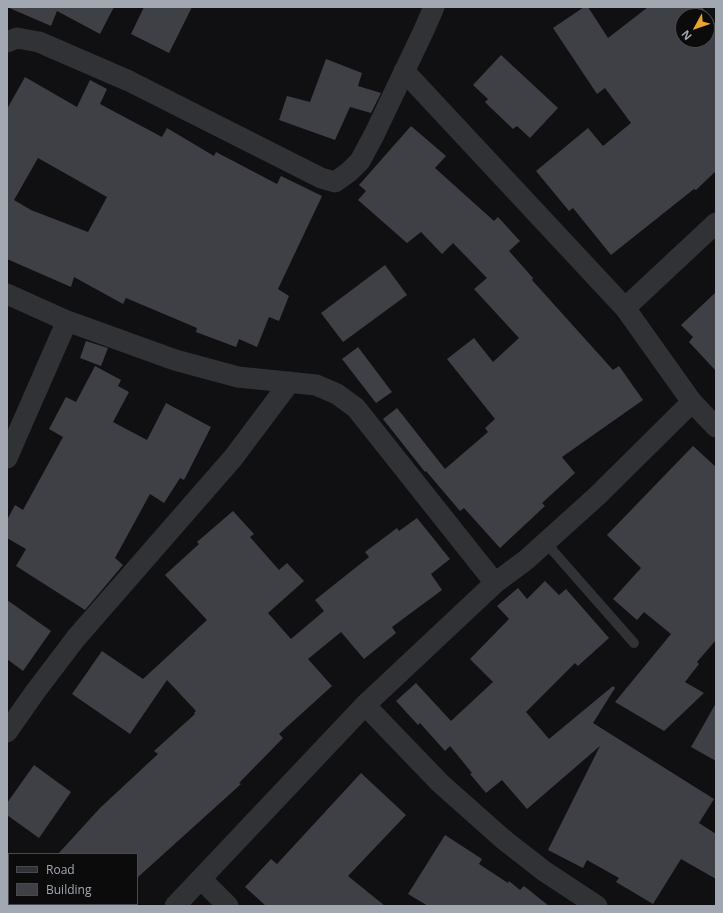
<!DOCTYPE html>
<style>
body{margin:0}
#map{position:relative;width:723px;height:913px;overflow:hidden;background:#101012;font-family:"Open Sans",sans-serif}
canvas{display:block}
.frame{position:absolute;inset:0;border:8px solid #a2a8b2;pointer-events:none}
.legend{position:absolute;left:8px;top:853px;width:130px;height:52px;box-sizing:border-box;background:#0b0b0c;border:1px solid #474a4e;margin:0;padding:5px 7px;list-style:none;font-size:12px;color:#a2a8b2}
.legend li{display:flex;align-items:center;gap:8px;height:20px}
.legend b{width:20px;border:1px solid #474a4e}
.north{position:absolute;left:675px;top:8px;width:40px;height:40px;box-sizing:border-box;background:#0b0b0c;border:1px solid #474a4e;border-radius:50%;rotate:230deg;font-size:11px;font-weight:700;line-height:16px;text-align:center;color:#a2a8b2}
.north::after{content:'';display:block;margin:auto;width:14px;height:18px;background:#eaa230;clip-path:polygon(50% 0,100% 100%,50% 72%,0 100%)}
</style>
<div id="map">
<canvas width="723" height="913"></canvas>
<div class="frame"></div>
<ul class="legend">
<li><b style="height:5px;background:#313236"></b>Road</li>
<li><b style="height:11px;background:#3f4045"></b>Building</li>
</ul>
<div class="north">N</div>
</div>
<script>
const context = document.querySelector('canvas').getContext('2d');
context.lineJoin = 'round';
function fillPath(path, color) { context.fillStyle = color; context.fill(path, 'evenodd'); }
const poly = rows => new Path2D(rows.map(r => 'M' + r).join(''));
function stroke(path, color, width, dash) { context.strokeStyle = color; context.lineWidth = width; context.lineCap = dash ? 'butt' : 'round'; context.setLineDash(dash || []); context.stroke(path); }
fillPath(poly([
 [7,7,114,7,100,34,57,11,51,26],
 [144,7,192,7,169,53,131,34],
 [584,7,588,7,608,38,648,7,702,7,716,25,716,171,696,190,694,189,611,255,573,208,569,211,536,171,588,128,603,146,631,123,605,88,597,94,553,28],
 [683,16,707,16,707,40,683,40],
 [501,55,558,108,530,138,517,126,513,129,492,109,485,102,488,99,473,85],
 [326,59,362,73,358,86,381,93,371,113,350,107,335,140,279,120,287,96,310,102],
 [25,77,77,107,90,80,107,89,100,104,162,137,167,128,214,156,216,152,277,184,281,176,322,196,278,289,289,296,279,321,269,317,257,347,239,339,236,347,196,332,197,328,126,298,123,304,74,277,71,287,7,259,7,109],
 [38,158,107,197,88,232,31,210,14,200],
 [411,126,446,156,435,168,494,221,498,217,520,241,509,251,533,278,532,280,613,370,619,366,643,400,562,457,575,473,542,503,545,506,500,548,464,508,460,511,426,471,425,472,383,419,397,408,445,469,488,432,485,428,495,419,447,359,474,338,493,362,519,338,474,289,487,278,453,243,442,254,421,232,407,243,358,200,366,191,359,185],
 [385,265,407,295,343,342,321,313],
 [716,292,716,371,689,342,693,337,681,325],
 [86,341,108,348,101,366,80,358],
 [358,347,392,392,376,403,342,359],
 [95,366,121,380,118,386,129,392,113,422,147,440,166,403,211,427,184,480,180,478,164,503,150,494,115,558,123,565,85,610,16,566,26,549,7,538,7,520,15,505,23,510,63,437,49,429,66,397,76,402],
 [693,446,716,467,716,640,697,662,699,664,685,682,704,693,664,731,615,702,671,634,644,612,637,620,613,599,641,568,607,535],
 [233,511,254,534,250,537,279,570,287,563,304,581,268,613,291,639,324,611,315,600,369,557,365,552,397,528,399,531,417,518,450,559,431,574,442,590,392,627,396,633,364,659,341,632,308,659,332,686,279,734,283,738,239,783,241,784,137,878,137,854,58,854,100,808,158,754,154,751,195,714,194,713,196,711,167,680,130,734,72,694,102,651,143,679,207,620,165,575,199,544,197,542],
 [545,581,559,595,566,589,609,638,578,666,575,663,526,712,549,739,613,686,615,688,593,723,714,799,699,823,716,834,716,879,681,859,653,904,616,882,619,878,587,860,583,868,548,850,600,746,527,809,502,780,486,793,470,774,472,773,450,746,445,751,420,723,418,725,396,701,416,683,451,721,493,682,470,659,509,619,497,606,518,588,527,599],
 [7,600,51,631,23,671,7,659],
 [716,703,716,761,691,747],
 [34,765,71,792,39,838,7,815,7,803],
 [361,773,406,815,348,876,385,906,266,906,245,887,271,859,277,864],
 [445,835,482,859,479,864,508,883,509,881,520,890,524,886,549,906,428,906,408,894]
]), '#3f4045');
stroke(poly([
 [546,543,634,643]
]), '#313236', 10);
stroke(poly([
 [7,42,17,38,39,42,129,81,321,178,335,182,349,172,360,161,374,135,424,30,434,7],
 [404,71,625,308,692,402,716,427],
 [7,294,67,321,175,360,238,377,316,385,337,394,356,408,495,583],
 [625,308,716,223],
 [7,458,67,321],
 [365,705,440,783,503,839,544,871,597,906],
 [7,732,35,692,76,638,233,458,290,382],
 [201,879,228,906],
 [175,906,365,705,495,583,526,560,597,496,692,402]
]), '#313236', 21);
</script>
